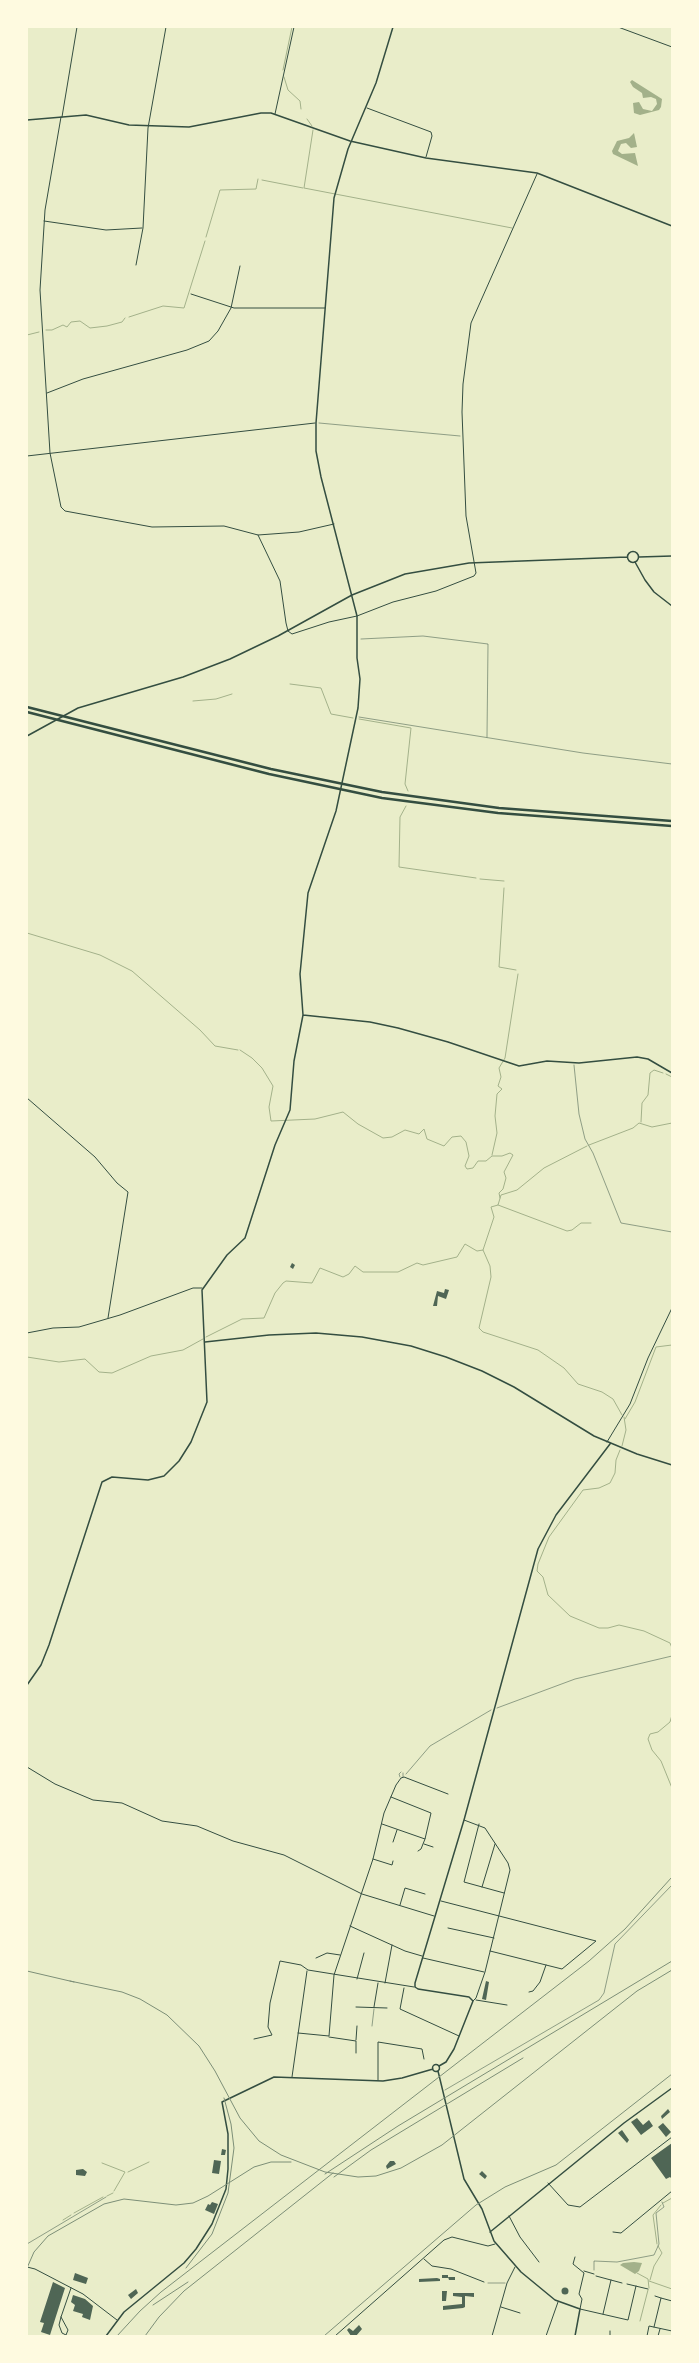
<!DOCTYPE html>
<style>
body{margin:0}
#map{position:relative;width:699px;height:2363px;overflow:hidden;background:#e9edc9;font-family:Inter,sans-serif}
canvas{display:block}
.frame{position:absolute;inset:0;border:28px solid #fefae0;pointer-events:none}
</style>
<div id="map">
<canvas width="699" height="2363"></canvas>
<div class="frame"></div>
</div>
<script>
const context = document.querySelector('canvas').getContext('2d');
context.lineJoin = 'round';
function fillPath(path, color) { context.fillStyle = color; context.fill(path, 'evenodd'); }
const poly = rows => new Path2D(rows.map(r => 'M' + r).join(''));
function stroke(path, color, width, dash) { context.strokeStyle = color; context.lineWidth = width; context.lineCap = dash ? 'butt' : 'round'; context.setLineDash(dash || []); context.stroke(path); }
fillPath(poly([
 [632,80,662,99,661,107,659,110,640,115,634,113,633,103,639,102,643,109,652,111,657,104,656,99,651,97,643,98,642,93,633,87,630,82],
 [634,133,637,147,631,148,626,143,621,144,618,151,622,154,635,153,638,166,613,154,612,151,617,141,629,138],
 [623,2263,634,2262,642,2263,639,2271,635,2274,620,2265]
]), '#a3b18a');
stroke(poly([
 [283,70,292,27],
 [284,77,288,90,300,101,301,109],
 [307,119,312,126],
 [313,130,304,188,512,228],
 [262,180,303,188],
 [206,237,220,190,256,189,258,179],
 [129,317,163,306,184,308,205,241],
 [46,330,52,330,63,325,67,327,71,322,80,321,90,328,107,326,122,322,125,318],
 [27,335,39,332],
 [290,684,321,688,331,714,353,718],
 [193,701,216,699,232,694],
 [359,719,411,728,405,784,408,791],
 [406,806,400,817,399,867,476,878],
 [480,879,504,881],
 [504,888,499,967,516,970],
 [27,933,100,955,132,971,200,1030,215,1046,238,1050],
 [240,1050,252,1058,262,1068,273,1086,269,1107,271,1121,315,1119,343,1112,358,1124,383,1138,392,1137,405,1130,419,1134,424,1129,427,1139,444,1146,452,1137,461,1136,466,1142,469,1156,465,1166,467,1169,473,1168,478,1161,486,1161,492,1156,502,1156,510,1153,513,1155,504,1172,506,1178,503,1189,499,1193,500,1198],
 [666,1074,672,1077],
 [641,1122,642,1103,648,1095,650,1073,654,1070,663,1073],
 [589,1145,633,1128,639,1123,652,1127,672,1123],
 [492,1155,497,1133,495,1116,497,1094,502,1089,498,1086,501,1077,499,1068,505,1058,518,974],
 [498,1205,567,1231,572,1230,581,1223,591,1223],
 [483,1250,494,1217,491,1207,498,1205,501,1195,517,1190,544,1168,587,1146],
 [206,1337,242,1319,264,1318,275,1293,283,1283,286,1281,312,1283,320,1268,343,1277,349,1274,355,1266,363,1272,398,1272,417,1263,423,1265,457,1257,465,1244,477,1251,483,1250,490,1266,491,1277,479,1328,483,1332,538,1350,564,1368,578,1384,602,1392,613,1399,622,1415],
 [27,1357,59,1362,85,1359,99,1372,112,1373,151,1356,183,1350,203,1339],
 [625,1419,635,1402,656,1347,672,1345],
 [622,1446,626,1430,624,1417],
 [620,1450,616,1460,615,1473,610,1483,599,1488,583,1490,549,1537,538,1564,537,1571,543,1577,548,1595,570,1616,599,1628,608,1628,619,1625,644,1631,670,1643,672,1648],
 [672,1715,670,1722,658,1732,650,1734,648,1739,652,1750,661,1761,672,1788],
 [102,2163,125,2172,114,2191],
 [128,2172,149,2162],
 [107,2196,113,2193],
 [663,2203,672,2198],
 [74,2213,103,2197],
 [63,2220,71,2215],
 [657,2244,653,2215,661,2205],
 [637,2273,648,2279,649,2288],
 [650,2280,654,2266,662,2253,658,2246],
 [649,2281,672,2289],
 [640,2321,648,2290]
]), '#a3b18a', 1);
fillPath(poly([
 [292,1263,295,1265,293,1269,290,1267],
 [445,1289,449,1290,446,1299,438,1296,437,1306,433,1306,437,1291,444,1293],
 [486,1981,489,1982,486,2000,482,1999],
 [668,2109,670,2112,662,2119,661,2116],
 [637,2118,643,2125,649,2120,653,2126,641,2135,631,2122],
 [663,2123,671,2132,666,2137,658,2127],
 [622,2130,629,2140,627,2143,618,2133],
 [672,2143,672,2179,670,2177,666,2179,651,2158],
 [222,2149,226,2150,225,2155,221,2155],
 [214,2160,221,2161,219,2174,212,2173],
 [390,2161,394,2161,396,2164,387,2169,386,2166],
 [83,2169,87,2172,85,2176,76,2175,76,2170],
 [482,2171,487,2176,485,2179,479,2174],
 [212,2202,218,2204,214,2214,205,2210,208,2204,210,2205],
 [75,2273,88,2278,86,2284,73,2280],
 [442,2275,448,2275,448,2278,442,2278],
 [448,2277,455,2277,455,2280,449,2280],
 [437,2278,440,2279,440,2281,419,2282,419,2279],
 [53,2282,65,2288,50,2335,41,2332,44,2323,40,2322],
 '561.5 2291a3.5 3.5 0 1 1 7 0a3.5 3.5 0 1 1-7 0Z',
 [136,2289,138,2293,131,2299,128,2295],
 [442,2291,447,2291,446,2301,442,2301],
 [453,2293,474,2293,474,2297,465,2296,465,2307,463,2308,443,2310,443,2306,462,2304,462,2297,453,2296],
 [73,2295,85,2299,93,2306,90,2320,82,2317,83,2314,73,2311,75,2305,71,2302],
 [359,2325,362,2329,356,2336,351,2336,347,2330,349,2328,353,2331]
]), '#4f6655');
stroke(poly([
 [319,423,460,436],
 [361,639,423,636,488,644,487,737],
 [359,717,583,753,672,764],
 [497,1708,575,1679,672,1656],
 [406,1774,430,1746,491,1710],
 [445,2090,599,2000,604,1993,615,1944,672,1885],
 [594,2270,594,2261,617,2262,654,2255,659,2244,656,2213,664,2207,662,2202],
 [488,2283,505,2283]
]), '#344e41', 0.5);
stroke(poly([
 [574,1065,579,1114,585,1139,593,1153,621,1223,672,1232],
 [403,1773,403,1777],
 [400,1777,399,1774,401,1772],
 [372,2026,374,2009],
 [27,2244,106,2197]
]), '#344e41', 0.5);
stroke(poly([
 [618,27,672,47],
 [367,108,431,132,432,136,426,157],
 [275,114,294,27],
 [61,117,45,210,40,290,50,453,61,507,65,511,152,527,224,526,258,535,299,532,334,524],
 [62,117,77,27],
 [44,221,106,230,142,228],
 [136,265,143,228,148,128,166,27],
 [191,294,234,308,325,308],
 [47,393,83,379,187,350,209,341,218,331,231,308,240,266],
 [27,456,315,423],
 [258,535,280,581,286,623,288,631,292,634,329,622,357,616,393,602,436,591,474,576,476,573,466,516,462,412,463,384,471,323,537,174],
 [27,1098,95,1157,117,1183,128,1192,108,1318],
 [27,1333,53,1328,79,1327,120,1315,193,1288,202,1288],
 [607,1442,630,1404,648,1358,672,1308],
 [27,1767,55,1784,93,1800,122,1803,162,1821,197,1826,233,1841,284,1855,362,1894,434,1916],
 [464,1820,485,1828,508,1863,510,1870,485,1972,476,1998,473,2001],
 [382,1824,425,1839,431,1813,391,1797],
 [479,1824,464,1882,504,1893],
 [393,1842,397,1830],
 [424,1844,433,1847],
 [418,1851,421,1849,425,1839],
 [373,1859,392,1865,393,1861],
 [482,1887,495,1844],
 [441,1901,596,1941,562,1969,490,1951],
 [400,1905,405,1888,425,1894],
 [350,1926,405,1951,422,1956],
 [448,1928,494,1938],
 [316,1958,327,1953,340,1955],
 [423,1958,484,1972],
 [357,1979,364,1953],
 [385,1983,392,1945],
 [404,1988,400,2009,459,2036],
 [529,1992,533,1991,540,1982,546,1965],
 [476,2000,507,2005],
 [356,2007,387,2008],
 [374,2007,378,1983],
 [298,2033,329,2036,334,1975,373,1859,384,1813,396,1785,401,1778,404,1777,448,1794],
 [329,2037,356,2041,356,2053],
 [254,2039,272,2035,268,2027,270,2003,280,1961,301,1965,308,1970,414,1987],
 [356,2040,357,2026],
 [292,2077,307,1971],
 [378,2080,378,2042,422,2049,424,2059],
 [548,2183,568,2205,580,2207,672,2137],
 [509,2216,520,2237,539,2262],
 [613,2232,621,2233,672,2191],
 [575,2257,573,2264,584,2273,579,2294,582,2299,580,2309,628,2320,636,2286],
 [424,2259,432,2266,451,2269,484,2282],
 [27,2267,35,2269,83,2294,117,2320],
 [584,2271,594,2274],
 [596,2276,622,2283],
 [627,2284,648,2289],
 [655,2296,661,2298],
 [501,2307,520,2313],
 [603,2314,611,2280],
 [61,2317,68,2330,66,2335,62,2333,59,2325,61,2317,71,2288],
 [654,2327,661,2298,672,2301],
 [335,2336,444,2240,452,2237,488,2246,495,2244],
 [492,2336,507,2283,515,2267],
 [546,2336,558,2302],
 [610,2336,610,2331],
 [647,2336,649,2326,672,2331],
 [658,2336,660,2329]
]), '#344e41', 1);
stroke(poly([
 [27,120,86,115,129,125,189,127,261,113,271,113,350,141,426,158,537,173,672,226],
 [635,562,645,580,654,592,672,606],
 [303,1015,370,1022,398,1028,448,1042,519,1066,547,1061,579,1063,637,1057,648,1059,672,1073],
 [205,1342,269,1335,316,1333,362,1337,411,1346,446,1357,482,1371,514,1387,594,1436,637,1454,672,1465],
 [27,1685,41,1665,49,1645,102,1482,112,1477,148,1480,164,1476,179,1461,191,1442,207,1402,202,1290,227,1255,245,1238,275,1145,290,1110,294,1061,303,1015,300,974,308,893,336,811,358,708,360,679,357,658,357,616,321,477,316,451,316,423,334,198,348,149,376,83,393,27],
 '432.5 2068a3.5 3.5 0 1 1 7 0a3.5 3.5 0 1 1-7 0Z',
 [439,2066,446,2062,454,2049,473,2001,469,1997,418,1989,415,1987,415,1983,464,1820,538,1549,556,1515,610,1444],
 [438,2071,464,2179,482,2209,494,2241,521,2272,555,2300,580,2309,575,2336],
 [490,2232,624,2123,672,2088],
 [106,2336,124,2312,184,2263,196,2249,212,2224,226,2189,228,2169,228,2134,222,2102,274,2077,383,2081,402,2078,433,2069]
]), '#344e41', 1.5);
stroke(poly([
 '627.5 557a5.5 5.5 0 1 1 11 0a5.5 5.5 0 1 1-11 0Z',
 [639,557,672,556],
 [27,736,78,708,183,677,230,659,278,636,352,595,405,574,469,563,627,557]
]), '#344e41', 1.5);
stroke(poly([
 [27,707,271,769,382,792,499,808,672,821],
 [27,712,269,774,382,798,498,813,672,826]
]), '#344e41', 2.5);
stroke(poly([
 [27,1971,74,1982],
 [70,1981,122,1992,140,1999,167,2015,199,2046,215,2071,240,2118,259,2141,281,2155,325,2172,358,2177,376,2176,401,2168,442,2145,637,1991,672,1970],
 [325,2174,398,2126,672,1961],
 [334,2177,371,2150,523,2058],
 [27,2268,34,2252,48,2236,104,2204,124,2199,176,2205,193,2203,208,2196,254,2167,271,2162,291,2162],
 [186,2268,212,2234,228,2193,234,2148,231,2124,224,2098],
 [153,2305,188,2282],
 [117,2336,140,2311,161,2292,589,1961,625,1929,672,1877],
 [145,2336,159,2317,184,2291,333,2173],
 [324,2336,476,2205,505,2187,556,2165,672,2074]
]), '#7c8e77', 1);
</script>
